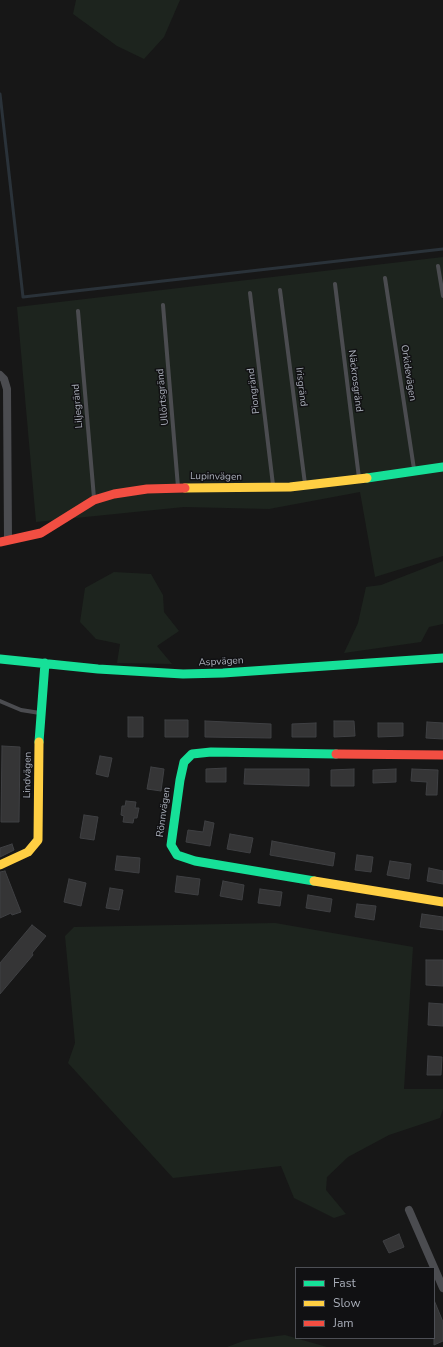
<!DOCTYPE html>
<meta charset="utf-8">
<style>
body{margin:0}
#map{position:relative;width:443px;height:1347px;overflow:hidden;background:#171717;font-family:"Nunito Sans",sans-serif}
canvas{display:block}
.legend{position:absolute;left:295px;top:1267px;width:140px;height:72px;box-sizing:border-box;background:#111113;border:1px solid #4d4f55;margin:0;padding:5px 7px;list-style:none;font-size:12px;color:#a8adb8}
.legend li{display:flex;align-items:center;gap:8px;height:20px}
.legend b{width:20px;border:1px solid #4d4f55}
</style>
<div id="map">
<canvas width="443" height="1347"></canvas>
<ul class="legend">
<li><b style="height:5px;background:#16e098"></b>Fast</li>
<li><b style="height:5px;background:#ffcf43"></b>Slow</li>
<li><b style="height:5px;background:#f24e42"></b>Jam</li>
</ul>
</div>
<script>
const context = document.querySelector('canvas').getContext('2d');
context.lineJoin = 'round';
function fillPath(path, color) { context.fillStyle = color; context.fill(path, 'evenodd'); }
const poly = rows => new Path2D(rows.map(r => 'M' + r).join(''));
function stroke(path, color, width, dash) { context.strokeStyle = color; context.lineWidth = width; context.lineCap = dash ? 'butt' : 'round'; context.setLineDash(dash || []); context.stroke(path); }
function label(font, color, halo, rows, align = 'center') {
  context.font = font + ' "Nunito Sans",sans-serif'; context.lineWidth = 3; context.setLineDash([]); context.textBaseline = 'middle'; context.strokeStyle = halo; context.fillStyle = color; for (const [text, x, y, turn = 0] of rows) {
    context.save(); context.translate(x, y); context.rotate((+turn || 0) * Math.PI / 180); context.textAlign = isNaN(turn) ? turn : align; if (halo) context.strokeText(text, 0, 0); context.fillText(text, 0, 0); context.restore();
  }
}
fillPath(poly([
 [76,0,180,0,164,37,144,59,117,46,73,14],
 [443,257,443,556,375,577,360,492,269,509,184,507,36,522,17,307],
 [443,561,443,624,429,627,421,642,344,653,358,623,366,587,381,585],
 [114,572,151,574,163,595,164,612,179,631,157,646,172,664,117,663,120,644,96,639,80,622,85,588],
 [275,923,413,947,404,1089,443,1089,443,1109,440,1118,389,1135,348,1157,327,1177,326,1190,346,1214,334,1218,294,1198,281,1166,173,1178,68,1063,75,1043,65,936,74,927],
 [285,1335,327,1347,227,1347,246,1340]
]), '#1d241e');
stroke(poly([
 [0,94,23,297,443,249]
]), '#2a3239', 3);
const building = poly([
 [128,717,143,717,143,737,128,737,128,717],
 [165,720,188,720,188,737,165,737,165,720],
 [205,721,271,724,271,738,205,737,205,721],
 [334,721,354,721,355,736,334,737,334,721],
 [427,722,443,723,443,739,426,738,427,722],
 [316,723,316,737,292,737,292,724,316,723],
 [378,723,403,723,403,736,378,737,378,723],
 [2,746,20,747,19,822,1,822,2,746],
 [100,756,112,758,108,777,96,774,100,756],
 [151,767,164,769,161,791,147,789,151,767],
 [226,768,226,782,206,782,206,769,226,768],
 [245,769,309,769,309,786,244,784,245,769],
 [354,769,354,786,331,786,331,770,354,769],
 [396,769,396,782,373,783,373,770,396,769],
 [412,769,438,770,437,795,426,795,427,782,411,781,412,769],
 [126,801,136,802,135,808,139,808,137,818,134,818,133,823,123,822,124,816,121,815,122,806,125,806,126,801],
 [84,815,98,817,94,840,80,838,84,815],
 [205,821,214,823,210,846,186,842,188,830,203,832,205,821],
 [230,834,253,838,250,853,227,849,230,834],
 [272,841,335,853,333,866,270,855,272,841],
 [12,844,14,850,0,857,0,848,12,844],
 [357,855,373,857,371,872,355,870,357,855],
 [117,856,140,858,139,873,115,870,117,856],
 [390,861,411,864,409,879,387,875,390,861],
 [429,868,443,871,443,884,427,881,429,868],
 [5,871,21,912,12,915,11,913,0,918,0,872,5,871],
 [177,876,200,879,198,895,175,892,177,876],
 [69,879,86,883,81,906,64,902,69,879],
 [223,881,244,885,242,900,220,896,223,881],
 [110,888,123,890,119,910,106,908,110,888],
 [260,889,282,892,280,906,258,903,260,889],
 [308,895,332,899,330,912,306,908,308,895],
 [357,904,376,906,374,920,355,917,357,904],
 [422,914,443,917,443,930,420,927,422,914],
 [32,925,46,936,32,953,33,955,0,994,0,963,32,925],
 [426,960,443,960,443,986,426,985,426,960],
 [429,1003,443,1004,443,1026,428,1025,429,1003],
 [428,1056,442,1057,441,1075,427,1075,428,1056],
 [399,1234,404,1247,389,1253,383,1241,399,1234],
 [434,1300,443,1322,443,1341,434,1345,434,1300]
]);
fillPath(building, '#353536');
stroke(building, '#3f4043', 1);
stroke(poly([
 [438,266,443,296],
 [385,278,414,469],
 [335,284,359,478],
 [280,290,305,484],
 [250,293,273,485],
 [163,305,178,487],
 [78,311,94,498],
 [0,701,21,710,40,713]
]), '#4b4c50', 4);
stroke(poly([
 [0,375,4,379,7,389,8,540],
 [409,1210,443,1288]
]), '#4b4c50', 8);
stroke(poly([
 [367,478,443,467],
 [0,659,98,669,183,674,223,673,443,658],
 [39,742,45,663],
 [314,881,195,861,177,855,171,845,180,780,184,762,192,754,211,752,336,754]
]), '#16e098', 9);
stroke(poly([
 [185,488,290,487,367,478],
 [0,865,28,852,38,840,39,742],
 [314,881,443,902]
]), '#ffcf43', 9);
stroke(poly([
 [0,542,41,533,94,500,114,494,147,489,185,488],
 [336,754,443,755]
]), '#f24e42', 9);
label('10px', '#a8adb8', '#111113', [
 ["Orkidevägen",408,373,81],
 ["Näckrosgränd",355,381,83],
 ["Irisgränd",301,387,83],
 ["Piongränd",254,391,-97],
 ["Ullörtsgränd",163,397,-95],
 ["Liljegränd",78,406,-95],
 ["Lupinvägen",216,477,1],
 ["Aspvägen",221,662,-3],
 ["Lindvägen",28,775,-89],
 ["Rönnvägen",164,812,-82]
]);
</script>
